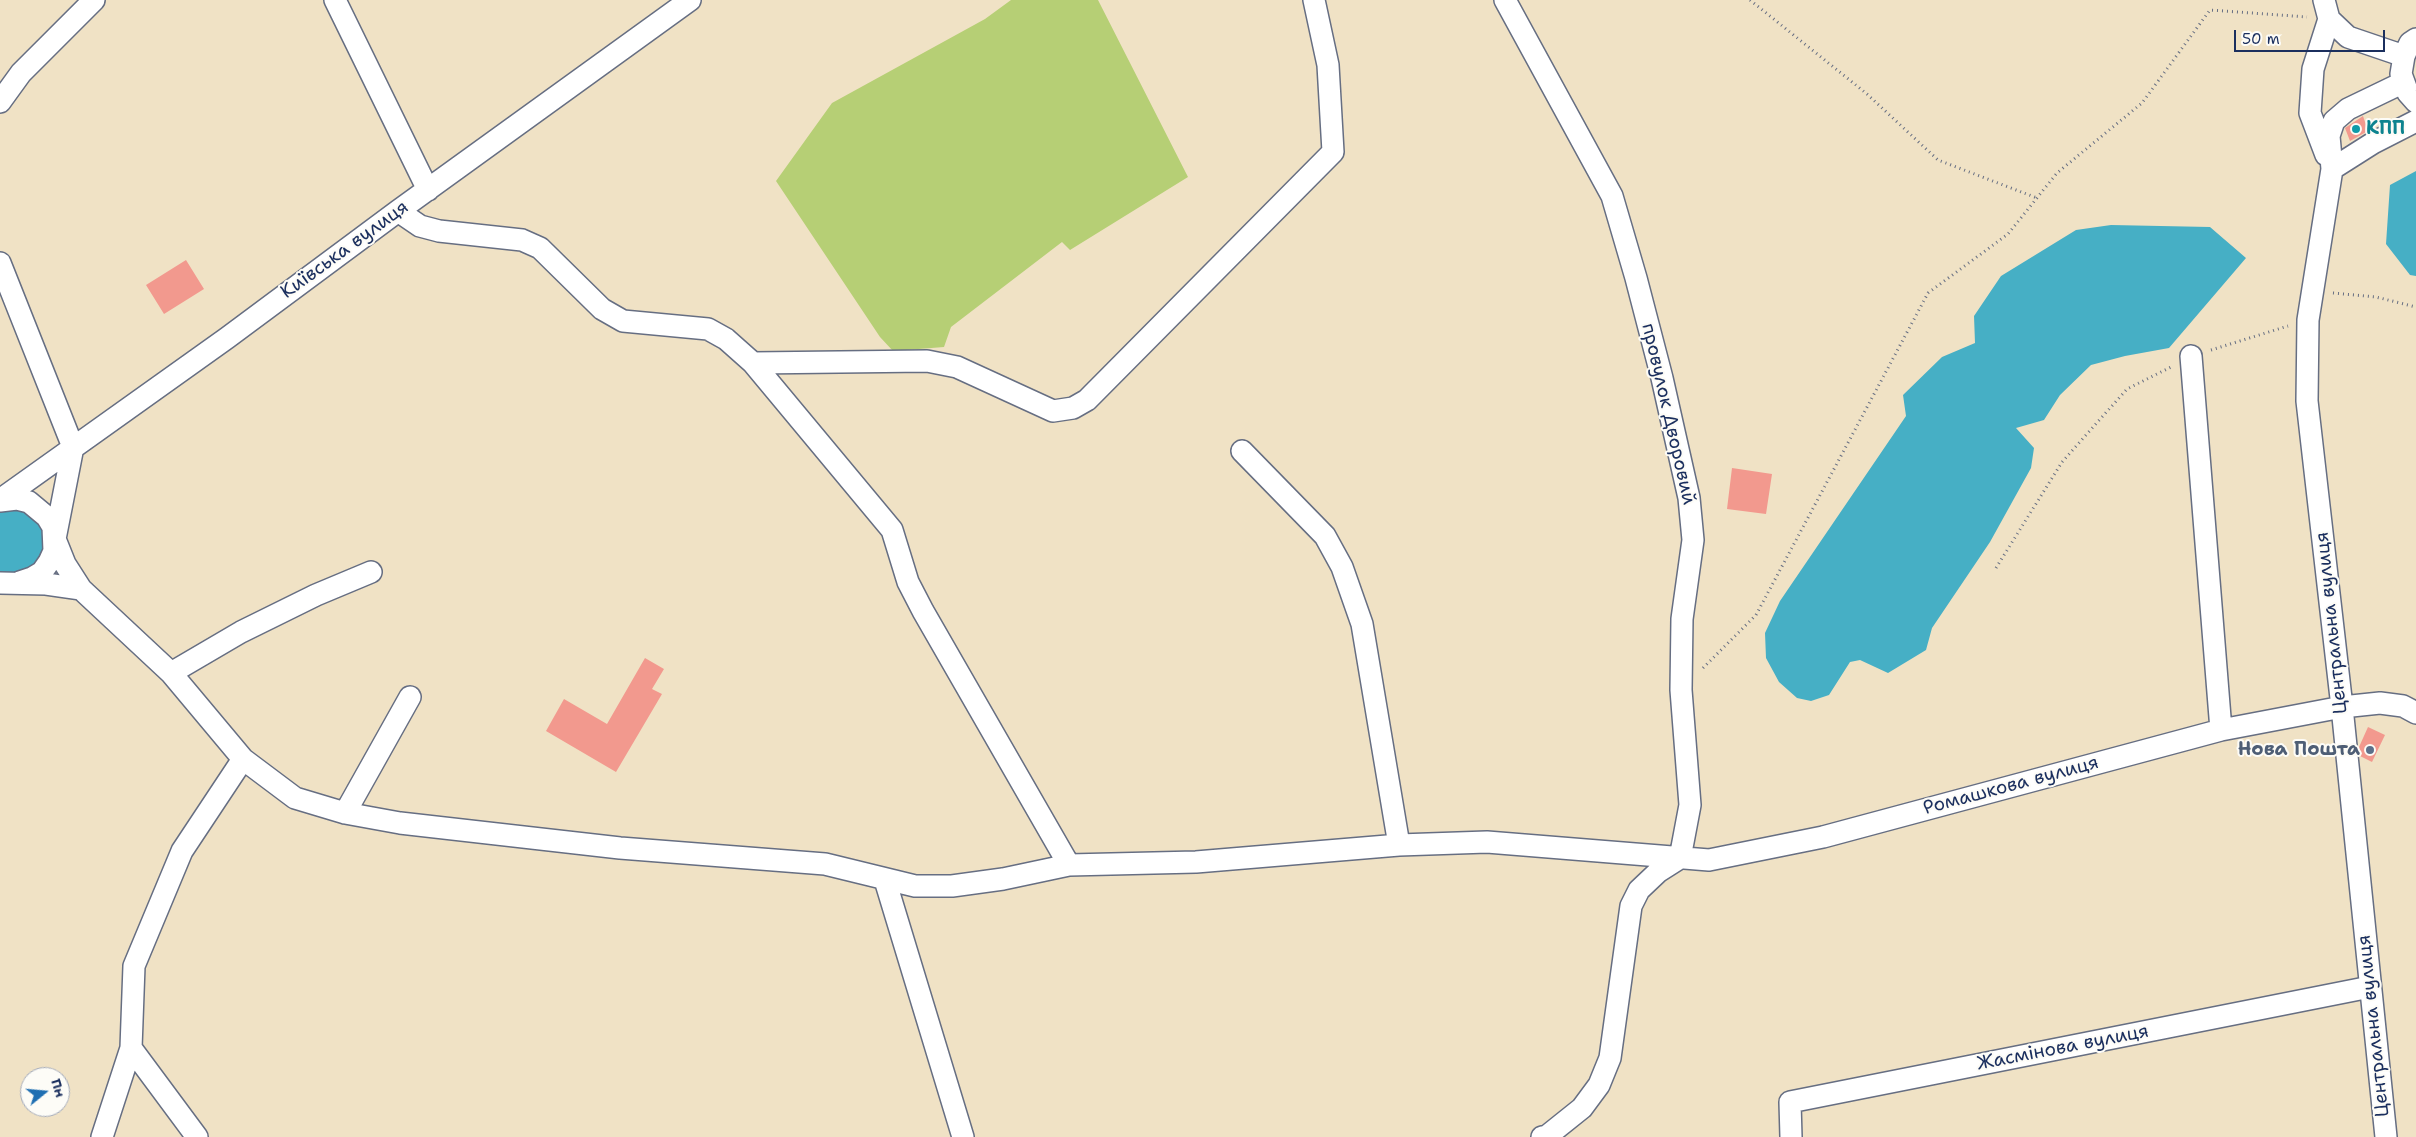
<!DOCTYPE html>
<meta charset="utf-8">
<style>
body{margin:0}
#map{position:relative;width:2416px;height:1137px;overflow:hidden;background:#f0e2c5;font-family:"Shantell Sans",sans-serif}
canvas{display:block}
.north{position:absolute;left:20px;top:1067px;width:50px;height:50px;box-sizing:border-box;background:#fdfcf7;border:1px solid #a3aaba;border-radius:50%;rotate:73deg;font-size:14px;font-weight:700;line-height:20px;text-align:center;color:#1b2f5e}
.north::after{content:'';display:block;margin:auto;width:18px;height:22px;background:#1f6fb2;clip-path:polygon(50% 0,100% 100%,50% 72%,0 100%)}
.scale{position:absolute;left:2234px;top:30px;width:151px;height:22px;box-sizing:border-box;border:2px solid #1b2f5e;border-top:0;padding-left:6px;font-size:15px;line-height:18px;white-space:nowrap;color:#1b2f5e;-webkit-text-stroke:4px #fdfcf7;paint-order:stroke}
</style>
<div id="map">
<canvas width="2416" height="1137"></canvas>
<div class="north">Пн</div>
<div class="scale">50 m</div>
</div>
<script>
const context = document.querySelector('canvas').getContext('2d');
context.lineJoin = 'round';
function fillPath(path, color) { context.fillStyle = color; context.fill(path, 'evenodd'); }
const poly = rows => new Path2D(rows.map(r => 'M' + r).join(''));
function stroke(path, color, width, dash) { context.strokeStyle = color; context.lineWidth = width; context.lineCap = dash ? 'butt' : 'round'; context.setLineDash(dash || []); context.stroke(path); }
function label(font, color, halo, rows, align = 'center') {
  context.font = font + ' "Shantell Sans",sans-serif'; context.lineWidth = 4; context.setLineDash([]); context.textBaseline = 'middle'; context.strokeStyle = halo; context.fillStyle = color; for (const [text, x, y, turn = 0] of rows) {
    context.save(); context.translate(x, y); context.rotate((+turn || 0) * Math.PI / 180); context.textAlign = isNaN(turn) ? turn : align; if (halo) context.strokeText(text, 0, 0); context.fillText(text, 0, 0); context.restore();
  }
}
fillPath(poly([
 [1011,0,1098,0,1188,177,1070,250,1062,242,951,327,944,347,893,351,880,337,776,181,832,103,985,19]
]), '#b6cf75');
fillPath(poly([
 [2416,171,2416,276,2410,275,2386,244,2390,185],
 [2111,225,2210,227,2246,258,2169,348,2125,356,2091,365,2060,395,2044,420,2016,428,2034,448,2031,468,1990,542,1932,628,1926,650,1888,673,1860,660,1850,662,1829,695,1811,701,1797,698,1779,682,1766,658,1765,633,1780,601,1906,416,1903,395,1942,357,1975,343,1974,316,2001,276,2076,230],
 [12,508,33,514,45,531,45,553,31,570,9,574,0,571,0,511]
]), '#46afc5');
fillPath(poly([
 [2363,116,2368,131,2350,141,2345,128],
 [186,260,204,289,164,314,146,285],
 [1732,468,1772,474,1766,514,1727,509],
 [645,658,664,669,652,689,662,694,616,772,546,731,564,699,607,724],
 [2368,727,2385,735,2372,762,2360,756,2359,747]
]), '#f2998e');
const minor = poly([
 [335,0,428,190],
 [1505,0,1612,196,1636,278,1662,378,1689,498,1693,540,1682,619,1681,690,1690,805,1680,858],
 [2324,0,2329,19,2313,69,2310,113,2326,155],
 [2329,19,2348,37,2404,56],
 [2416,39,2410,43,2404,56,2401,74,2408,93,2416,102],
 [0,102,21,73,94,0],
 [2332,169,2373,143,2416,121],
 [398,211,420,226,439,231,522,240,540,248,602,309,623,321,708,329,726,339,753,363,892,530,908,582,923,611,1069,865],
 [0,263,73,447,55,539,65,564,81,589],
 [2191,356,2221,730],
 [753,363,927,361,957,367,1053,411,1073,408,1087,400,1333,152,1328,65,1314,0],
 [1242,451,1325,536,1342,567,1362,624,1399,845],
 [0,500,227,338,398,211,690,0],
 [0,501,17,499,29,502,47,517,53,527,54,551,49,562,42,572,32,578,20,582],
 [0,583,46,584,81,589,171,673,243,759,295,798,345,813,400,823,620,848,825,864,915,886,952,886,1003,879,1069,865,1196,862,1399,845,1487,842,1709,860,1823,837,2221,730,2342,707,2380,703,2403,706,2416,713],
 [171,673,241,632,316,595,371,572],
 [345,813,410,697],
 [885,880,963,1137],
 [131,1048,197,1137],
 [102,1137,131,1048,134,966,182,851,243,759],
 [1542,1137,1547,1136,1582,1108,1599,1085,1610,1058,1631,906,1639,890,1658,872,1680,858],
 [1791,1137,1790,1102,2370,987],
 [2386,1137,2342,707,2307,401,2308,320,2332,169,2329,136,2334,121,2348,109,2404,82]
]);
stroke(minor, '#666e82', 24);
stroke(poly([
 [1750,0,1867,94,1938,160,2037,198],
 [2333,293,2376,297,2416,307],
 [2211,350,2288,326],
 [1996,568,2062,462,2127,389,2173,366],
 [1703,668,1756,615,1928,293,2008,234,2057,173,2142,103,2210,10,2307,17]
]), '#666e82', 3, [1, 4]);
stroke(minor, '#fff', 21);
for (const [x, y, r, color] of [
 [2356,129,5,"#0f9aa8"],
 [2370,750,5,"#5c6f8a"]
]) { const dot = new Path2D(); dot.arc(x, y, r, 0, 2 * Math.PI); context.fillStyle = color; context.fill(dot); stroke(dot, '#fdfcf7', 2); }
label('bold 19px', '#0d838f', '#fdfcf7', [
 ["КПП",2366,129]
], 'left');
label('19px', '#1b2f5e', '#fdfcf7', [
 ["Київська вулиця",345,250,-36],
 ["провулок Дворовий",1668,414,77],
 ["Центральна вулиця",2332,623,-96],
 ["Ромашкова вулиця",2011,786,-15],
 ["Центральна вулиця",2374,1026,-96],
 ["Жасмінова вулиця",2063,1048,-11]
]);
label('bold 19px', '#4e5e75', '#fdfcf7', [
 ["Нова Пошта",2360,750]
], 'right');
</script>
